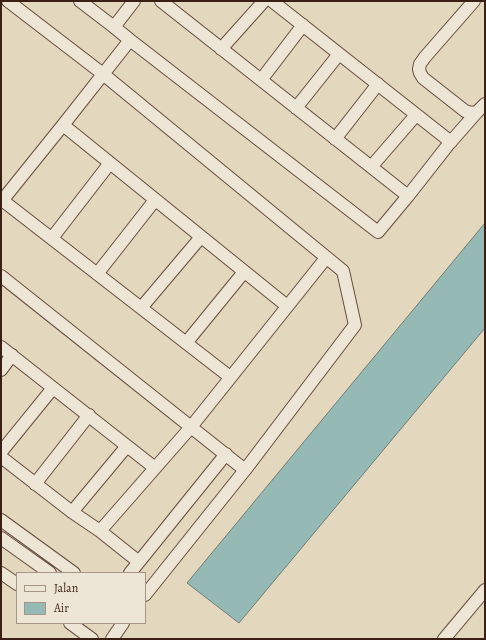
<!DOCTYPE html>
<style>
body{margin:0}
#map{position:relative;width:486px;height:640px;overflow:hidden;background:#e3d7be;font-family:Alegreya,serif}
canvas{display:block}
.frame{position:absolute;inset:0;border:2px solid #3c1f14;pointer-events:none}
.legend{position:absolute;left:16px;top:572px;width:130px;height:52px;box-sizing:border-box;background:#ede5d5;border:1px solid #a69688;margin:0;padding:5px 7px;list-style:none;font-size:12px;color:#3c1f14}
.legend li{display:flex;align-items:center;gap:8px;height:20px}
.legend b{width:20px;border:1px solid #a69688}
</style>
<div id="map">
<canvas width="486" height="640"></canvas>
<div class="frame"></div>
<ul class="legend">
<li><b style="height:5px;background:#ede5d5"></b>Jalan</li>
<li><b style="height:11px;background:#95b9b4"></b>Air</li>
</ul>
</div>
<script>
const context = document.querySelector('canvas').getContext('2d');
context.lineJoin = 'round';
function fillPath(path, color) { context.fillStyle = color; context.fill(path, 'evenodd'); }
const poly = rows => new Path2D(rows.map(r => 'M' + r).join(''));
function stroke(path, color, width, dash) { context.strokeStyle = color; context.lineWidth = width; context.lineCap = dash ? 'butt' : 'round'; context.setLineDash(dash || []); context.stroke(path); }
const water = poly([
 [485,223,485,328,239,623,187,583,485,223]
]);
fillPath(water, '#95b9b4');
stroke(water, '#717b74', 1);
const minor = poly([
 [8,1,103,74,343,271,355,325,245,470,145,595],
 [80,1,114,27],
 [161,1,408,196,448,145,477,112],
 [272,1,451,142],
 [474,1,425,57,420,64,419,69,420,73,423,78,465,111,471,113,477,112,485,104],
 [130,40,378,232,408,196],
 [221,49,264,1],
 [261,80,303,25],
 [296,108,339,54],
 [63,125,287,306],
 [335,139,378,84],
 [371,167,416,115],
 [2,200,230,377],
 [1,202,63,125,130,40,114,27,134,1],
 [52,238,110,163],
 [97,274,155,200],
 [1,276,245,470],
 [141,308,201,237],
 [186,343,244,272],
 [1,347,155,468],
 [1,370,12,355],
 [1,452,53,388],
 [1,457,72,512,100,531,139,562],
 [35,484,89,415],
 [72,512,127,446],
 [1,520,74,573],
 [100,531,191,427,326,258],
 [1,538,50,573],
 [1,573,17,584],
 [130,573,226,454],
 [70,623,92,639],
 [112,639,123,623],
 [444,639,485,590]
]);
stroke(minor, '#664d3e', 14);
stroke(minor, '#ede5d5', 12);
</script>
